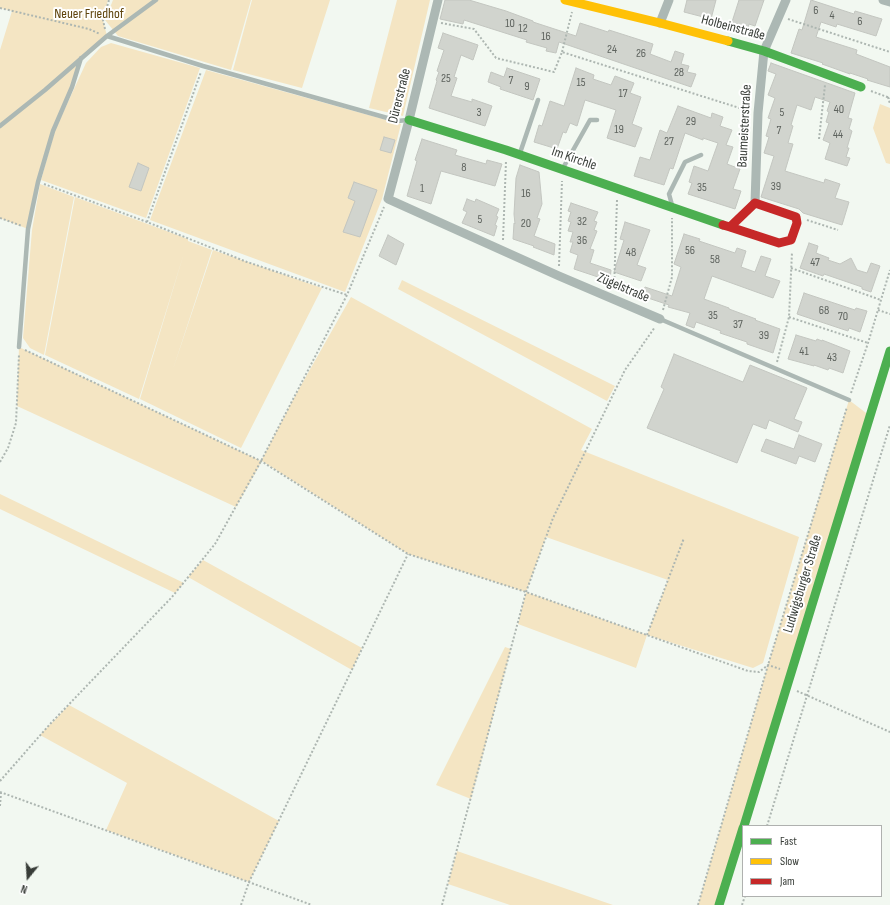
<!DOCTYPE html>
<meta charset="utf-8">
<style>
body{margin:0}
#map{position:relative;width:890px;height:905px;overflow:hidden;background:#f2f8f1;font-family:"Sofia Sans Condensed",sans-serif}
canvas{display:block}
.legend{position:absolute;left:742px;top:825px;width:140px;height:72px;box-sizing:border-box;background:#fff;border:1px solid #afb1af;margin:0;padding:5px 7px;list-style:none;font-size:12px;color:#383d38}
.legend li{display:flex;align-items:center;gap:8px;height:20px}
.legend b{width:20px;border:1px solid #afb1af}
.north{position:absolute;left:8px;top:857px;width:40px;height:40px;-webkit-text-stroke:3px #fff;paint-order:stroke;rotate:198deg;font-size:11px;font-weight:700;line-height:16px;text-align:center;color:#383d38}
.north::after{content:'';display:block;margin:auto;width:14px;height:18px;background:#383d38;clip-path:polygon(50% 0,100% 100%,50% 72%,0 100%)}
</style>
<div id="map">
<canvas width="890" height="905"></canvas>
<ul class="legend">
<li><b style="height:5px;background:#4caf50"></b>Fast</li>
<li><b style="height:5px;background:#ffc107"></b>Slow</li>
<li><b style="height:5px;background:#c62828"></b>Jam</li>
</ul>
<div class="north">N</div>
</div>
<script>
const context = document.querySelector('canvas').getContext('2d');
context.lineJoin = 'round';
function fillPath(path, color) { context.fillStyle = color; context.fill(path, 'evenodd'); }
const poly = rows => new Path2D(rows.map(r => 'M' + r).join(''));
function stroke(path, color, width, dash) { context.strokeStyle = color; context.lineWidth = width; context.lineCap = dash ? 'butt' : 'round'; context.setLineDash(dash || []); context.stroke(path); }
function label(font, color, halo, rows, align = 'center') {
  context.font = font + ' "Sofia Sans Condensed",sans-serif'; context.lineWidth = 4; context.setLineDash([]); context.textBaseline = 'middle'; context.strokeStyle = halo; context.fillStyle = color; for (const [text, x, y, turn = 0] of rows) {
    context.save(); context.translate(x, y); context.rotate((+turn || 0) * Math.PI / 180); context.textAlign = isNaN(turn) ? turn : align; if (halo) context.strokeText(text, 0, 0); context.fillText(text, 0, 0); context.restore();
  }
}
fillPath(poly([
 [0,0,108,0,103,20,107,36,81,58,78,70,53,131,28,229,0,218,0,50,12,11,0,8],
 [113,0,251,0,231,70,118,36,105,20],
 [252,0,330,0,302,88,233,70],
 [397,0,430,0,403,116,369,108],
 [111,43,200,68,146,218,41,180,55,130,86,63,101,47],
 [206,70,401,124,382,199,345,292,150,220],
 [880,104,890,108,890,164,886,163,873,128],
 [40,184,74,197,44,355,30,348,23,338,32,230],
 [75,197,188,239,188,241,212,250,173,369,213,250,322,288,241,448,140,399,184,253,139,399,45,355],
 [402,280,615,386,607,401,398,289],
 [351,297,592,429,581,450,799,537,763,663,753,668,647,635,636,668,518,624,526,592,408,554,262,461,236,507,17,406,19,347,261,461,295,396],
 [546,537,668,580,647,635,526,592],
 [849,400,870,416,719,905,698,905,768,665],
 [0,494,184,583,175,593,0,509],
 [203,560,362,648,352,670,188,577],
 [505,647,511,649,471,799,436,785],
 [69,705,279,821,249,882,106,830,127,783,40,735],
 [457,851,613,905,510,905,448,884]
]), '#f4e5c3');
const building = poly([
 [445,0,469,0,506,11,533,21,533,22,576,36,580,23,608,32,609,30,653,44,650,54,671,62,675,51,684,54,681,64,689,66,687,72,696,74,691,87,559,42,556,53,546,51,547,48,526,42,527,40,464,20,463,24,440,19,445,0],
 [687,0,716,0,711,19,684,12,687,0],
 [739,0,764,0,755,26,749,24,748,28,732,22,739,0],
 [811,0,854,14,855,11,882,19,876,36,837,24,836,27,821,22,816,37,857,50,856,54,890,67,890,87,867,80,868,79,850,73,850,74,822,64,823,63,791,53,799,29,802,30,811,0],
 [443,33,478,45,473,60,461,55,454,77,457,78,451,96,472,102,472,99,492,106,485,126,429,108,437,81,436,80,439,72,437,71,444,50,438,48,443,33],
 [771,63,855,93,848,118,852,119,849,129,852,131,847,148,849,148,846,157,850,158,847,166,825,159,830,143,823,140,829,123,826,122,829,112,827,111,830,102,815,97,811,110,797,105,791,125,793,126,788,143,793,144,785,171,824,183,825,179,840,184,835,198,849,202,842,225,803,213,799,209,761,197,774,156,764,153,769,137,766,136,771,119,768,118,775,98,768,95,776,74,768,71,771,63],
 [507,68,540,79,533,100,500,89,501,87,488,82,491,72,504,77,507,68],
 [576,68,594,75,593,79,611,85,615,76,634,83,630,93,641,97,632,124,642,128,635,147,607,138,616,110,585,100,577,126,570,123,566,133,563,132,557,149,534,142,539,125,542,126,550,101,564,106,576,68],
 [678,106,711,118,712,113,723,117,720,126,732,130,726,145,733,147,727,164,740,169,733,189,741,191,735,209,688,194,692,183,689,182,694,166,708,171,718,143,703,138,703,140,685,133,673,169,670,168,664,185,634,176,640,157,650,160,660,130,667,133,678,106],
 [384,137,395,140,391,153,380,150,384,137],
 [422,139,457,150,455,155,486,164,487,160,502,164,495,186,441,171,431,204,407,196,417,161,415,160,422,139],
 [138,163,149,168,141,191,129,187,138,163],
 [520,165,539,172,542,204,537,218,540,219,534,236,555,244,554,255,533,247,534,246,513,239,514,223,515,224,514,214,516,178,520,165],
 [354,182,377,190,360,237,343,232,355,201,348,198,354,182],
 [467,199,475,202,476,199,499,209,496,216,498,217,495,225,497,226,494,236,462,223,467,212,463,210,467,199],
 [571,203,598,212,594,221,597,222,594,230,597,231,590,249,594,250,590,263,611,270,610,281,574,269,578,255,570,252,573,242,570,242,573,232,568,231,571,222,568,221,571,212,568,211,571,203],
 [625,222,650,230,637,265,646,268,641,281,614,272,624,240,620,239,625,222],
 [684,234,700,239,699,241,735,253,737,248,746,251,741,267,755,272,761,256,771,259,765,276,780,281,773,298,712,276,704,299,729,308,729,309,756,319,755,320,780,329,773,353,747,344,747,342,720,333,721,331,696,322,694,328,686,325,690,313,668,307,669,305,642,296,645,287,672,296,681,267,674,264,684,234],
 [388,235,404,244,396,265,379,256,388,235],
 [809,243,818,246,816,253,829,258,828,260,840,264,851,258,857,270,867,273,871,263,880,266,871,292,862,289,862,287,824,274,823,276,800,268,809,243],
 [804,293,855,310,856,308,867,311,860,332,849,328,848,331,797,314,804,293],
 [796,335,816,341,817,339,822,341,822,340,850,351,843,373,829,368,828,370,814,365,814,366,788,359,796,335],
 [674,354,743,382,750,365,807,388,794,419,802,422,798,432,769,420,766,429,753,424,737,463,647,428,664,389,661,387,674,354],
 [799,435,822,444,815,462,799,456,796,464,761,451,766,439,794,449,799,435]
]);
fillPath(building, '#d1d4ce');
stroke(building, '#c3c6c0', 1);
stroke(poly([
 [0,8,89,29,100,34],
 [788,19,890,52],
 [441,23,474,29,496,58,554,72,562,52,749,111],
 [105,29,103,20,109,0],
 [562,52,572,12],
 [871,91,890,98],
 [888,97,890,104],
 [819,139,825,85],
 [44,184,147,222,247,262,347,295],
 [0,218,22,226],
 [807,220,838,230],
 [147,222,201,72],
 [503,240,506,161],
 [559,266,562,181],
 [791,268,881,300],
 [614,290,617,200],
 [663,310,672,277,672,218],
 [878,310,890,314],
 [789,317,868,343],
 [25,350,261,461,408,554,526,592,748,671,759,672,768,665,780,669],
 [777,362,789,317,792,252],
 [851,393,868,343,890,270],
 [0,462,8,448,16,423,19,354],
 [647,635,684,538],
 [797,691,890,732],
 [0,781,51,723,172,597,215,544,261,461,347,295,384,207],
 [0,792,312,905],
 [0,806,1,793],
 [767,826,890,425],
 [241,905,249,882,408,554],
 [442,905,526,592,553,518,625,370,655,327],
 [698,905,768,665,847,407],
 [742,905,745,896]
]), '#adb6b1', 2, [2, 2]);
stroke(poly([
 [107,36,203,66,398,121,407,120],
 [0,126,45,90,107,36,156,0],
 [520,153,538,100],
 [563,168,590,120,597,120],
 [672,205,669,194,685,162,701,155],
 [660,319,849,400],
 [19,347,28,229,38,182,53,131,72,87,81,58]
]), '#acb8b4', 4.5);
stroke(poly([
 [438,0,409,120,388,199,559,276,660,319],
 [883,0,890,2],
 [660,23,669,0],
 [755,203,758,113,764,51,786,0]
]), '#acb8b4', 9);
stroke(poly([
 [728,41,764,51,861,87],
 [409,120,506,150,723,225],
 [744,826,890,351],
 [719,905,743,828]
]), '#4caf50', 9);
stroke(poly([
 [565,0,660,23,728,41]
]), '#ffc107', 9);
stroke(poly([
 [723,225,730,227,779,243,791,240,797,223,796,217,755,203,730,227]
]), '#c62828', 9);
label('12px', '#5e635e', null, [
 ["6",816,11],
 ["4",832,16],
 ["6",860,22],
 ["10",510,24],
 ["12",523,29],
 ["16",546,37],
 ["24",612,50],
 ["26",641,54],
 ["28",679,73],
 ["25",446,79],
 ["7",511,81],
 ["15",581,83],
 ["9",527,87],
 ["17",623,94],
 ["40",839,110],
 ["3",479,113],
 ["5",782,113],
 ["29",691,122],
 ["19",619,130],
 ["7",779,131],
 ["44",838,135],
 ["27",669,142],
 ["8",464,168],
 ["39",776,187],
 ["35",702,188],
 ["1",422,189],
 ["16",526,194],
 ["5",480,220],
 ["32",582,222],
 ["20",526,224],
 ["36",582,241],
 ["56",690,251],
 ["48",631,253],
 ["58",715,260],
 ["47",815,263],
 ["68",824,311],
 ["35",713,316],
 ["70",843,317],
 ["37",738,325],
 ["39",764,336],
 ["41",804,352],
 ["43",832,358]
]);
label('14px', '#5e430c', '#fff', [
 ["Neuer Friedhof",89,14]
]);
label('14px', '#383d38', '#fff', [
 ["Holbeinstraße",733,28,15],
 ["Dürerstraße",400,96,-76],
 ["Baumeisterstraße",745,126,-87],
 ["Im Kirchle",574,159,19],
 ["Zügelstraße",623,288,23],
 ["Ludwigsburger Straße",803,584,-73]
]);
</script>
